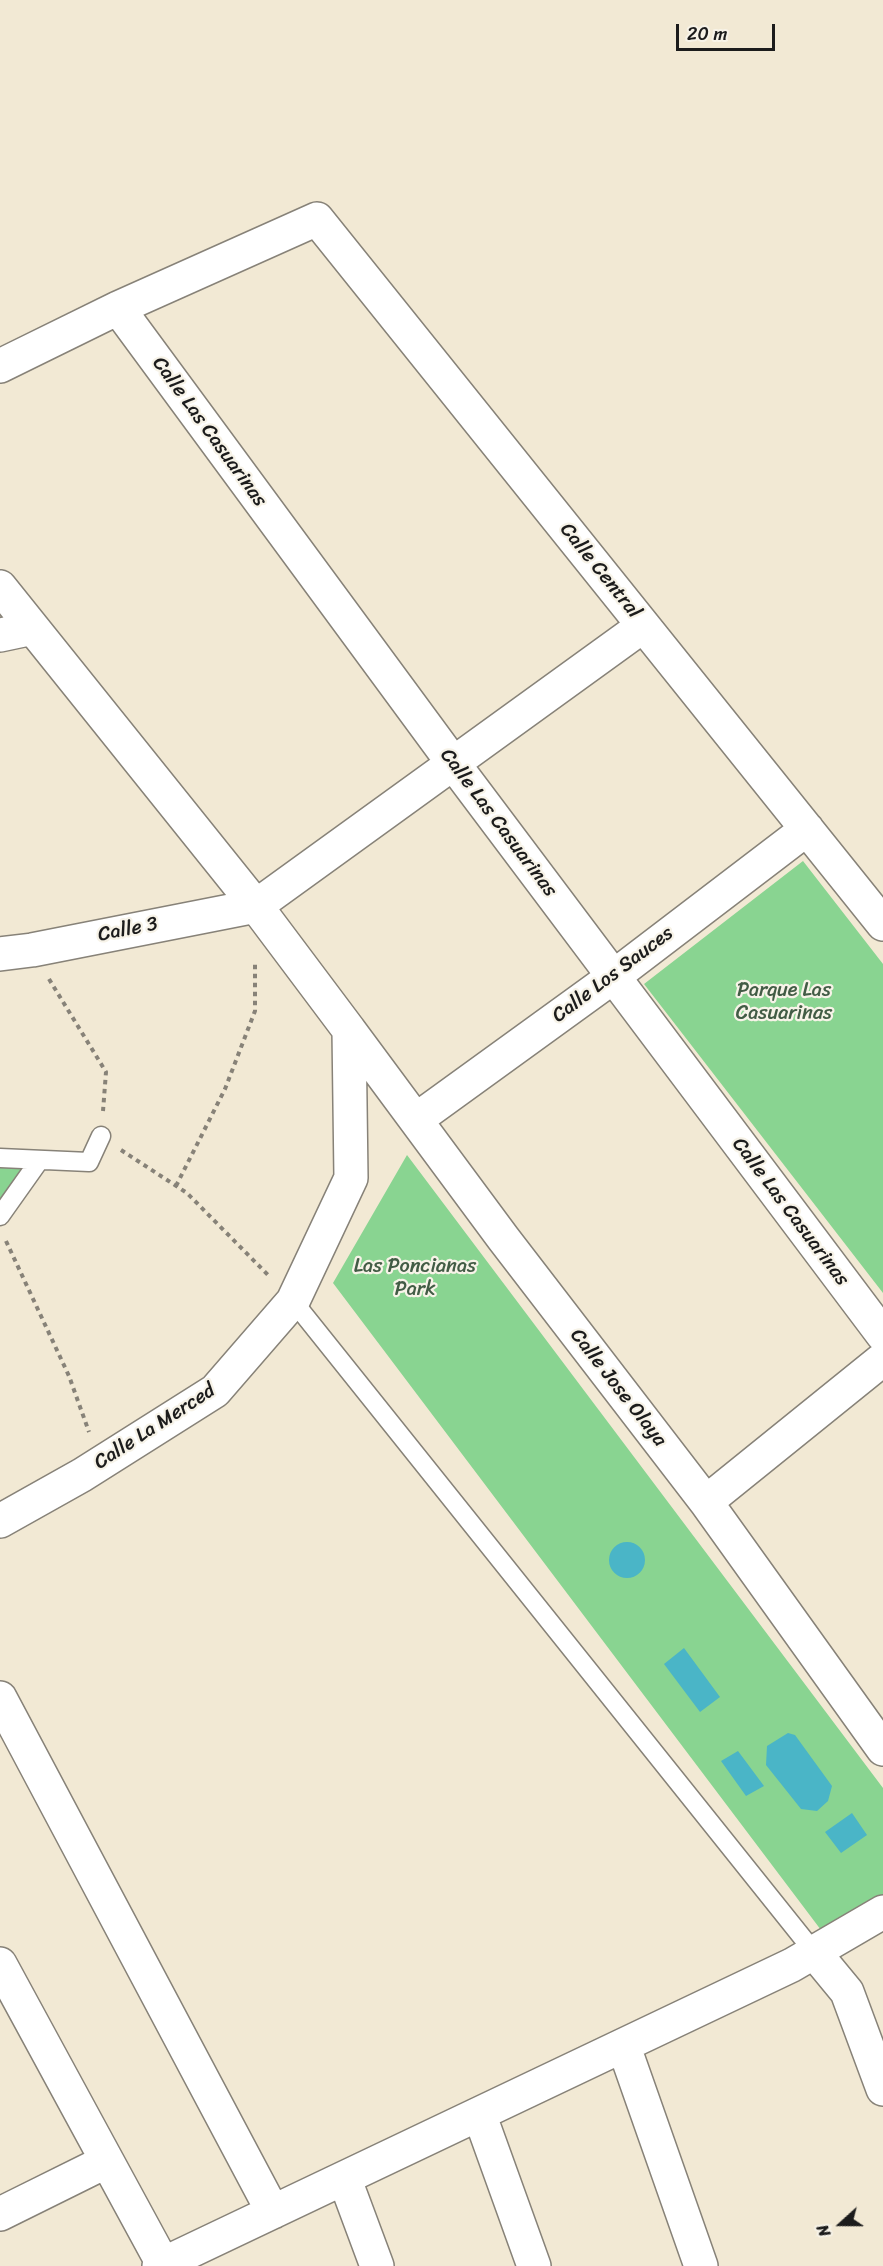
<!DOCTYPE html>
<style>
body{margin:0}
#map{position:relative;width:883px;height:2266px;overflow:hidden;background:#f2e9d4;font-family:Sriracha,sans-serif}
canvas{display:block}
.north{position:absolute;left:811px;top:2194px;width:60px;height:60px;-webkit-text-stroke:4px #f7f3e8;paint-order:stroke;rotate:249deg;font-size:16px;font-weight:700;line-height:24px;text-align:center;color:#1c1c1c}
.north::after{content:'';display:block;margin:auto;width:21px;height:27px;background:#1c1c1c;clip-path:polygon(50% 0,100% 100%,50% 72%,0 100%)}
.scale{position:absolute;left:676px;top:24px;width:99px;height:27px;box-sizing:border-box;border:3px solid #1c1c1c;border-top:0;padding-left:8px;font-size:18px;line-height:21px;white-space:nowrap;color:#1c1c1c;-webkit-text-stroke:4px #f7f3e8;paint-order:stroke}
</style>
<div id="map">
<canvas width="883" height="2266"></canvas>
<div class="north">N</div>
<div class="scale">20 m</div>
</div>
<script>
const context = document.querySelector('canvas').getContext('2d');
context.lineJoin = 'round';
function fillPath(path, color) { context.fillStyle = color; context.fill(path, 'evenodd'); }
const poly = rows => new Path2D(rows.map(r => 'M' + r).join(''));
function stroke(path, color, width, dash) { context.strokeStyle = color; context.lineWidth = width; context.lineCap = dash ? 'butt' : 'round'; context.setLineDash(dash || []); context.stroke(path); }
function label(font, color, halo, rows, align = 'center') {
  context.font = font + ' Sriracha,sans-serif'; context.lineWidth = 4.5; context.setLineDash([]); context.textBaseline = 'middle'; context.strokeStyle = halo; context.fillStyle = color; for (const [text, x, y, turn = 0] of rows) {
    context.save(); context.translate(x, y); context.rotate((+turn || 0) * Math.PI / 180); context.textAlign = isNaN(turn) ? turn : align; if (halo) context.strokeText(text, 0, 0); context.fillText(text, 0, 0); context.restore();
  }
}
fillPath(poly([
 [803,861,883,964,883,1293,644,984],
 [407,1155,883,1788,883,1898,824,1934,333,1283],
 [0,1158,39,1161,0,1216]
]), '#89d491');
fillPath(poly([
 '609 1560a18 18 0 1 1 36 0a18 18 0 1 1-36 0Z',
 [684,1648,720,1697,700,1712,664,1664],
 [788,1733,795,1735,832,1786,828,1801,817,1811,801,1809,766,1765,767,1746],
 [738,1751,764,1786,746,1796,721,1761],
 [852,1813,867,1835,841,1853,825,1832]
]), '#4ab5c7');
const service = poly([
 [0,1158,89,1162,101,1136],
 [0,1216,39,1161],
 [293,1301,814,1952]
]);
const minor = poly([
 [118,308,453,763,883,1335],
 [0,366,118,308,317,219,883,924],
 [0,587,256,906,349,1030,351,1178,293,1301,215,1391,82,1475,0,1521],
 [0,635,33,628],
 [256,906,643,626],
 [349,1030,503,1238,706,1502,883,1749],
 [417,1119,613,977,807,829],
 [706,1502,883,1359],
 [0,1698,273,2212],
 [814,1952,847,1992,883,2089],
 [0,1964,163,2264],
 [624,2047,701,2266],
 [480,2116,534,2266],
 [345,2180,377,2266],
 [0,2214,107,2161],
 [159,2266,792,1965,883,1912]
]);
const tertiary = poly([
 [0,954,32,950,256,906]
]);
stroke(service, '#878278', 21);
stroke(minor, '#878278', 36);
stroke(tertiary, '#878278', 36);
stroke(poly([
 [49,979,106,1072,103,1111],
 [121,1150,187,1193,268,1275],
 [176,1186,225,1089,255,1011,255,961],
 [6,1241,69,1376,89,1432]
]), '#878278', 4, [4.5, 4.5]);
stroke(service, '#fff', 18);
stroke(minor, '#fff', 33);
stroke(tertiary, '#fff', 33);
label('20px', '#1c1c1c', '#f7f3e8', [
 ["Calle Las Casuarinas",209,432,54],
 ["Calle Central",600,571,51],
 ["Calle Las Casuarinas",498,823,53],
 ["Calle 3",128,930,-11],
 ["Calle Los Sauces",613,975,-37],
 ["Calle Las Casuarinas",790,1212,53],
 ["Calle Jose Olaya",618,1388,52],
 ["Calle La Merced",155,1427,-33]
]);
label('20px', '#425c45', '#f7f3e8', [
 ["Parque Las",784,991],
 ["Casuarinas",784,1014],
 ["Las Poncianas",415,1267],
 ["Park",415,1290]
]);
</script>
